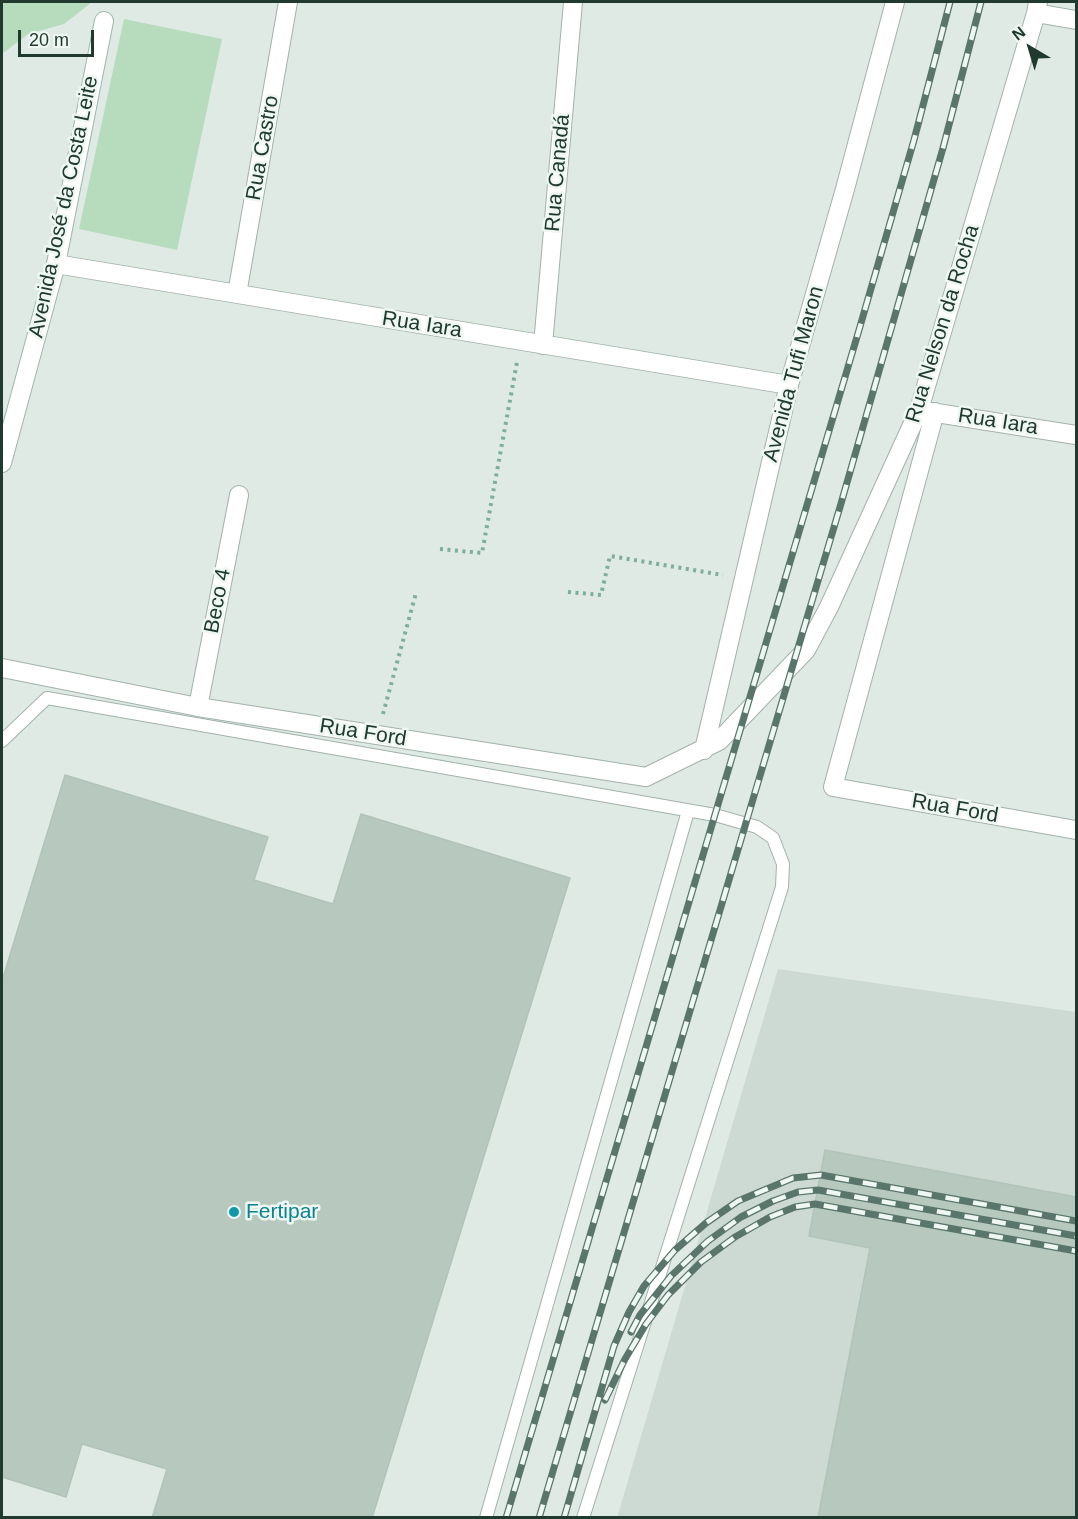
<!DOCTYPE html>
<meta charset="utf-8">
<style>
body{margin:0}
#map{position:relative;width:1078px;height:1519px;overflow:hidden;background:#dfeae4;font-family:Arial,sans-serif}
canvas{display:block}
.frame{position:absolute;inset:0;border:3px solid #203a30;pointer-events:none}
.north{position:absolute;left:1000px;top:18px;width:60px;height:60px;-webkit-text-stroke:4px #eff7f2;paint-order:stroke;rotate:322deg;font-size:16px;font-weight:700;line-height:24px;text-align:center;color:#203a30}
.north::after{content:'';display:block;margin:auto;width:21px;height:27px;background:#203a30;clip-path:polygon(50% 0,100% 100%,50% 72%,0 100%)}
.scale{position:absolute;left:18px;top:30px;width:76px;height:27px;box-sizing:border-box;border:3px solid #203a30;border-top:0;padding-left:8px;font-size:18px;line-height:21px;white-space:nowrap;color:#203a30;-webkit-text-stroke:4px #eff7f2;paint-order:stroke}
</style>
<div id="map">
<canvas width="1078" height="1519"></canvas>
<div class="frame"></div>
<div class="north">N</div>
<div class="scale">20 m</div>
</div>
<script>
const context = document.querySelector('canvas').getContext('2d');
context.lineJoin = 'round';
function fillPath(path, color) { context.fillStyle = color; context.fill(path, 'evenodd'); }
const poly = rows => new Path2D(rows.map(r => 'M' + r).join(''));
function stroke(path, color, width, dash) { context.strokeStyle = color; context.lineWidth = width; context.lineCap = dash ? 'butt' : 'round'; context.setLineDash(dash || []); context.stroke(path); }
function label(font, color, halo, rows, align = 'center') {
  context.font = font + ' Arial,sans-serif'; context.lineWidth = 5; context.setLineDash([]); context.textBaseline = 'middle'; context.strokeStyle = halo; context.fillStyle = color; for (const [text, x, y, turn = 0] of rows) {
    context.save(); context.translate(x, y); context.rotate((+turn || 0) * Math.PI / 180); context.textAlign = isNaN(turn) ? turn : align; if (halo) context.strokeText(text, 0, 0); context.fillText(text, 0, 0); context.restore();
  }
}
fillPath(poly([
 [778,969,1076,1012,1076,1517,617,1518]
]), '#cddad3');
fillPath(poly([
 [2,2,92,2,64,24,28,34,2,54],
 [124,19,222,39,177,250,79,229]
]), '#b7dcbd');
const building = poly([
 [65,775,268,837,254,880,333,904,361,814,570,878,372,1518,152,1518,167,1469,82,1444,66,1497,2,1477,2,981,65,775],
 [825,1150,1076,1197,1076,1518,818,1518,870,1248,809,1236,825,1150]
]);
fillPath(building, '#b7c8bf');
stroke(building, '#b1c3ba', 1.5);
const lane = poly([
 [2,741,47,698,715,815,757,827,773,838,783,864,782,887,583,1518],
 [486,1518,688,811]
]);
const street = poly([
 [1036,13,1076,20],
 [56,264,789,385],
 [237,294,288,2],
 [543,345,573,2],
 [924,411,1076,435],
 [935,412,833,787,1076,830],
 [2,668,198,707,646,777,719,741,806,650,829,607,919,410,1036,13,1038,2],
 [198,707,239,495],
 [704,750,789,385,845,189,895,2]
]);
const secondary = poly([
 [2,463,56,264,104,21]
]);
stroke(lane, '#a2b2aa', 14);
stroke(street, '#a2b2aa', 20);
stroke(secondary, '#9eb6ab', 20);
stroke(poly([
 [440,549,482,553,517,362],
 [568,592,601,595,610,556,723,575],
 [383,714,416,593]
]), '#7fae9a', 4, [3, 4.5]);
stroke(lane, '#fff', 12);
stroke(street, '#fff', 18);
stroke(secondary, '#fff', 18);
const rail = poly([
 [631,1332,640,1315,671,1276,708,1241,741,1217,773,1201,798,1192,818,1190,1076,1236],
 [605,1400,625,1359,646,1324,668,1295,701,1262,735,1237,770,1217,795,1207,815,1204,1076,1251],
 [506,1518,859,330,914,140,950,2],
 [539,1518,840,507,943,148,981,2],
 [564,1518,614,1346,629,1312,644,1286,675,1250,706,1223,738,1201,793,1178,821,1175,1076,1221]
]);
stroke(rail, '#5a766c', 7);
stroke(rail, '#eff7f2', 4.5, [14]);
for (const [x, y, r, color] of [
 [234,1212,6,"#0f9aa8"]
]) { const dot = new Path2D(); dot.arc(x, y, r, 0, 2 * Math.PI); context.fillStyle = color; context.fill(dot); stroke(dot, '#eff7f2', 2); }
label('21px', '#203a30', '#eff7f2', [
 ["Rua Castro",263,148,-80],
 ["Rua Canadá",558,173,-85],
 ["Avenida José da Costa Leite",64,207,-78],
 ["Rua Nelson da Rocha",943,324,-73],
 ["Rua Iara",422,325,9],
 ["Avenida Tufi Maron",794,374,-75],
 ["Rua Iara",998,422,9],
 ["Beco 4",218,601,-79],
 ["Rua Ford",363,733,9],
 ["Rua Ford",955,809,10]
]);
label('21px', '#0d838f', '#eff7f2', [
 ["Fertipar",246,1212]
], 'left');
</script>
